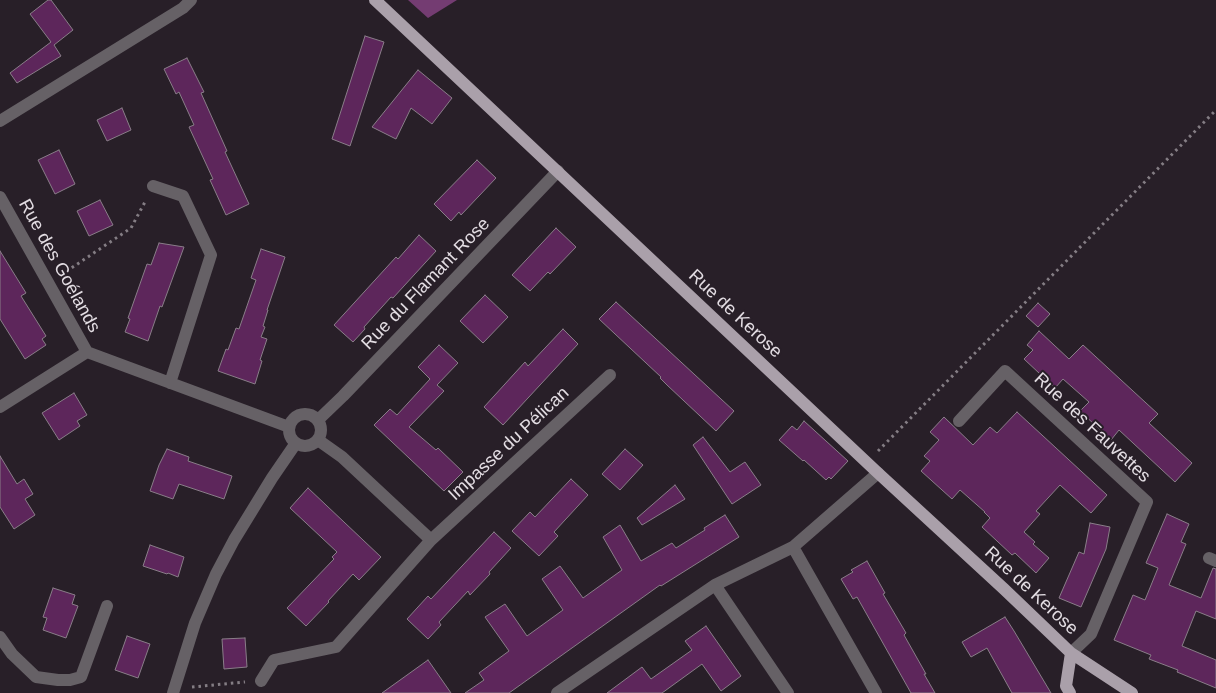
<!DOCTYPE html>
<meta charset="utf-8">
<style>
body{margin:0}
canvas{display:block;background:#281f28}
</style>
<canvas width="1216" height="693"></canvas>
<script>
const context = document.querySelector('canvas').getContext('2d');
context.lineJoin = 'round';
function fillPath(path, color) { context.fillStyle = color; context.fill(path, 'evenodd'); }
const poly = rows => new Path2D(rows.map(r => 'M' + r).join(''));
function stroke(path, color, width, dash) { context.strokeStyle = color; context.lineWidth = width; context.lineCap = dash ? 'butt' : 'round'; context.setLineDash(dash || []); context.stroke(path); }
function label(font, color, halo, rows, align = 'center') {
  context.font = font + ' Helvetica,sans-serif'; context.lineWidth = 4; context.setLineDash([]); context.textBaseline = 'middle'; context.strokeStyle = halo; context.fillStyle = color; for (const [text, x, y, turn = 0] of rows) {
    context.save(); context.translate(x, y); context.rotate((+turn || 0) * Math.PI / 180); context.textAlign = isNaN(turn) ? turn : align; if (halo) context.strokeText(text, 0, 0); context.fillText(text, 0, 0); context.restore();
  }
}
fillPath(poly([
 [408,0,457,0,428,18]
]), '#743c72');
const building = poly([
 [48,0,51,0,73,30,54,45,61,56,17,83,10,73,51,42,30,14,48,0],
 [365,36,384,42,350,146,332,139,365,36],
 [187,58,204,92,201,93,227,151,225,152,249,204,226,215,210,180,213,179,189,127,194,125,179,92,176,94,164,69,187,58],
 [418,70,452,98,432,124,411,108,396,139,372,127,418,70],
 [122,108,131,130,107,141,97,120,122,108],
 [59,150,75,184,55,194,38,160,59,150],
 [477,160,496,178,461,215,459,212,451,221,434,204,477,160],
 [100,200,113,225,89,236,77,211,100,200],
 [556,228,576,247,550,274,548,272,530,291,512,275,556,228],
 [419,235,436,251,393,298,391,297,364,327,365,329,353,342,334,325,396,257,398,259,419,235],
 [159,243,184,247,162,307,160,306,148,341,125,332,130,319,128,318,147,264,151,265,159,243],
 [261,249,285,257,267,310,268,310,263,326,265,327,261,337,267,339,260,360,262,361,255,384,218,371,226,349,228,350,236,328,239,329,256,280,251,278,261,249],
 [0,251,26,293,21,296,46,336,42,339,46,345,25,359,0,319,0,251],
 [485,295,508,317,483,343,460,321,485,295],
 [616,302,734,411,716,431,667,385,660,378,661,377,599,319,616,302],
 [1038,303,1050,314,1038,327,1026,316,1038,303],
 [563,329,578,344,503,425,484,407,525,362,528,366,563,329],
 [1039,331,1069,359,1083,345,1158,414,1149,423,1192,463,1175,482,1119,430,1111,440,1080,411,1089,402,1063,379,1055,388,1024,359,1033,350,1027,345,1039,331],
 [439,345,458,363,437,385,444,391,409,427,436,450,438,448,463,472,444,491,374,425,390,409,397,415,430,379,418,367,439,345],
 [74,393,87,415,77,421,80,426,59,440,42,413,74,393],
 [1017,412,1107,495,1091,513,1060,485,1036,511,1040,514,1024,532,1035,542,1033,544,1049,558,1036,573,1015,553,1012,555,982,527,990,518,984,512,985,512,960,490,952,499,921,471,930,461,924,456,939,440,930,432,944,417,973,445,990,427,997,433,1017,412],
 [804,421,848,461,831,479,829,477,826,480,804,460,803,461,779,440,792,426,797,430,804,421],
 [703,437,730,472,745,462,761,485,732,504,693,445,703,437],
 [167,449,189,457,188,461,232,476,224,499,179,484,173,499,150,491,159,465,167,449],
 [625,449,643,465,620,490,602,474,625,449],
 [0,456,17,484,24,479,33,494,25,499,35,515,14,529,0,507,0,456],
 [571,479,588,495,554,532,558,536,539,556,512,531,530,512,535,517,571,479],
 [675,485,685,499,642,525,637,518,675,485],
 [308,488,381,557,359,580,353,574,328,601,329,602,306,626,287,608,334,559,332,557,337,552,290,508,308,488],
 [1167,514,1189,524,1181,542,1186,544,1169,585,1201,598,1213,568,1216,569,1216,619,1196,611,1182,646,1216,660,1216,688,1177,672,1178,670,1149,659,1151,655,1114,640,1133,595,1145,600,1158,568,1146,563,1167,514],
 [725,515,739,537,661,586,660,585,509,693,465,693,484,680,479,673,509,651,485,617,505,604,527,636,563,610,542,579,560,566,583,598,622,570,603,537,620,525,641,561,672,543,676,548,705,530,704,528,725,515],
 [1090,523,1110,527,1106,549,1081,607,1059,598,1079,552,1084,554,1090,523],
 [494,532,511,548,489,572,490,574,470,595,468,591,439,622,441,625,428,639,407,619,428,596,431,599,494,532],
 [150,545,184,557,178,577,168,573,167,574,143,566,150,545],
 [867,561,885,593,883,594,906,633,904,635,926,674,924,674,935,693,911,693,857,597,853,599,841,579,853,572,851,570,867,561],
 [53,588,75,595,72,604,78,606,66,638,43,630,47,618,43,617,53,588],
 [1005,617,1014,631,1051,693,1012,693,987,648,971,657,962,642,1005,617],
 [706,626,741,676,721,691,702,664,662,693,607,693,642,667,651,679,692,650,685,641,706,626],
 [127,636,150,644,138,678,115,670,127,636],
 [245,638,247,667,224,669,222,639,245,638],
 [428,660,451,693,382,693,428,660]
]);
fillPath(building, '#5d265b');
stroke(building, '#897d88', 1);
stroke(poly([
 [61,275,131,228,146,200],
 [878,451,1216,110],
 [192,687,245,682]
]), '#847d84', 3, [2.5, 4]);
stroke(poly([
 [0,121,183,8,191,0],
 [153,186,183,196,211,255,170,383],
 [0,197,87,352,289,427],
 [0,407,87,352],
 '289 430a16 16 0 1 1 32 0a16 16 0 1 1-32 0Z',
 [318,420,343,396,558,171],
 [959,421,1005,371,1147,502,1091,634,1071,653],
 [431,540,610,375],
 [793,547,876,693],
 [1209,558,1216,561],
 [715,585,788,693],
 [0,637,12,654,36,677,58,680,70,680,81,677,107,606],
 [261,681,274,660,336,647,431,540,342,457,318,440],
 [173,693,195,623,216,574,234,540,272,478,296,443],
 [557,693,715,585,793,547,878,473]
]), '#666166', 12);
stroke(poly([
 [375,0,878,473,1004,589,1071,653,1132,693],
 [1070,693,1066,686,1071,653]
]), '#aaa0aa', 12);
label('18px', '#e3dde3', '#281f28', [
 ["Rue des Goélands",59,266,61],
 ["Rue du Flamant Rose",426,284,-46],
 ["Rue de Kerose",735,314,43],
 ["Rue des Fauvettes",1092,428,43],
 ["Impasse du Pélican",509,444,-43],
 ["Rue de Kerose",1031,591,43]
]);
</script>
